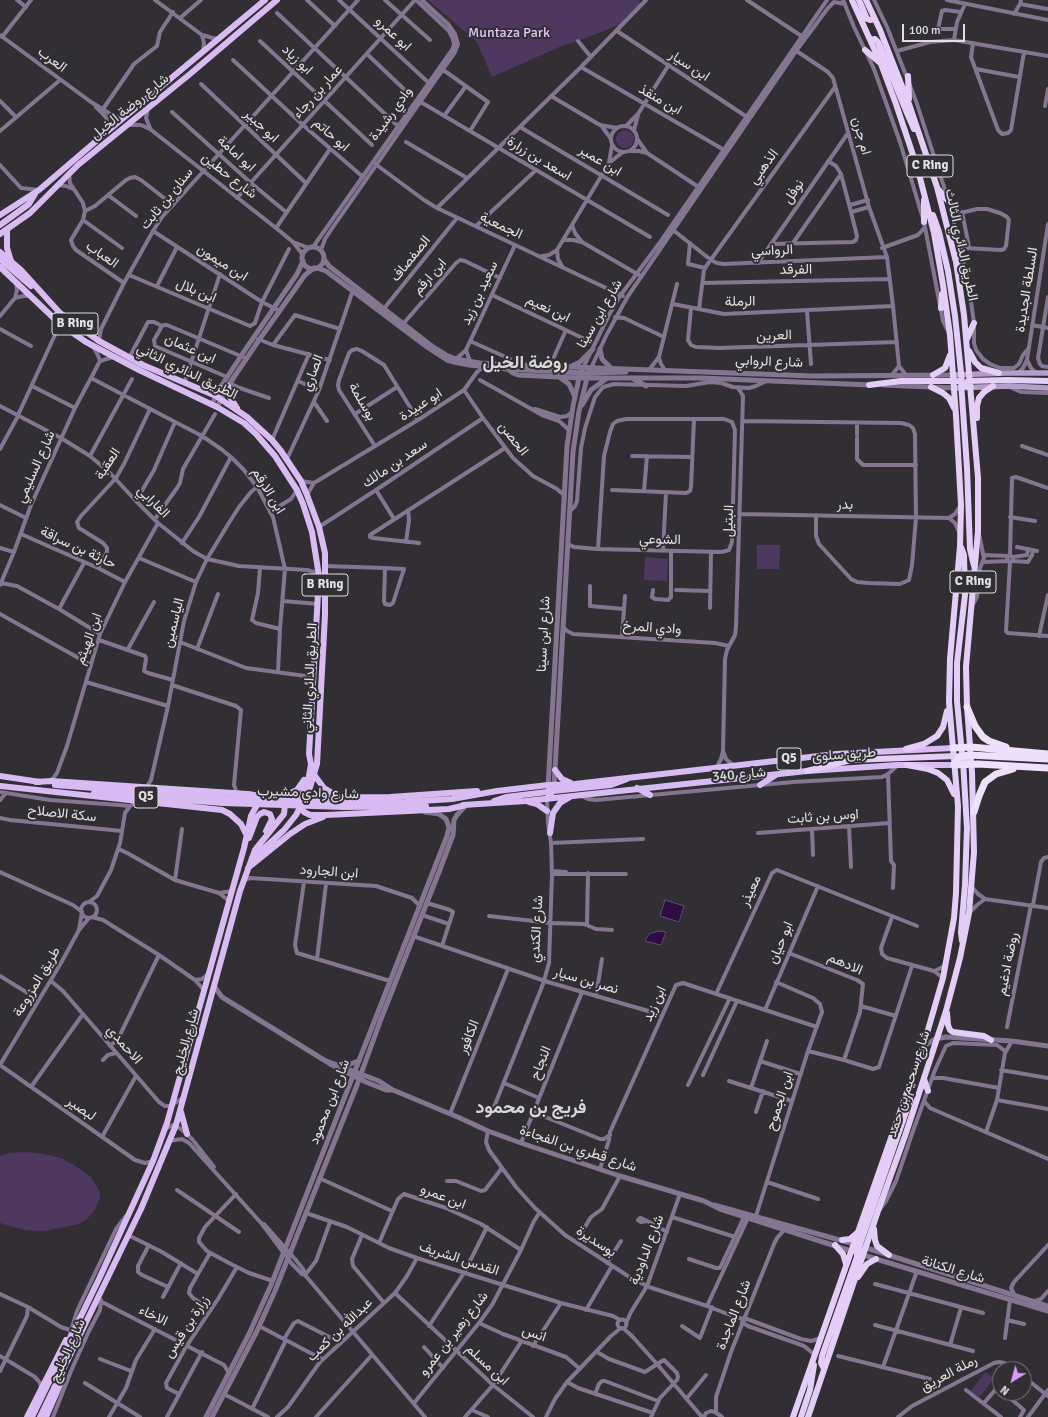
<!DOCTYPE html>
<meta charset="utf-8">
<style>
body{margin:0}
#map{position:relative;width:1048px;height:1417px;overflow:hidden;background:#312f33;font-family:Signika,sans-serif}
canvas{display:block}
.north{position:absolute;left:992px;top:1361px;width:40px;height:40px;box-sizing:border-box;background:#312f33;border:1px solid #777679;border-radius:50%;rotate:217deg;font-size:11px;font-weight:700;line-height:16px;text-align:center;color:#e1e0e2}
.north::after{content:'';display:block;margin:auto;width:14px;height:18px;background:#d29dfd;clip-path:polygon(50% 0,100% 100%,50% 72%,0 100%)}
.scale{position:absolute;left:902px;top:24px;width:63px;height:18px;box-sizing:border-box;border:2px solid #e1e0e2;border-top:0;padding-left:5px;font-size:12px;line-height:14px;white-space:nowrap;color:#e1e0e2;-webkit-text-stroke:3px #312f33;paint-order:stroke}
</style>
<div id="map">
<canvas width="1048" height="1417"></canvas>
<div class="north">N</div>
<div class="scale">100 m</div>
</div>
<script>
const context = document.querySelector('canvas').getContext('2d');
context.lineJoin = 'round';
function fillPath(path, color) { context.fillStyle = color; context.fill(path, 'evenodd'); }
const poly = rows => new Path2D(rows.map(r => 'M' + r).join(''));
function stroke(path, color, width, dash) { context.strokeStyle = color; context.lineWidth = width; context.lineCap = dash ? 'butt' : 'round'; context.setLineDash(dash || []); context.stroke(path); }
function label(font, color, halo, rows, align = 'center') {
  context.font = font + ' Signika,Vazirmatn,sans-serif'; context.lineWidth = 4; context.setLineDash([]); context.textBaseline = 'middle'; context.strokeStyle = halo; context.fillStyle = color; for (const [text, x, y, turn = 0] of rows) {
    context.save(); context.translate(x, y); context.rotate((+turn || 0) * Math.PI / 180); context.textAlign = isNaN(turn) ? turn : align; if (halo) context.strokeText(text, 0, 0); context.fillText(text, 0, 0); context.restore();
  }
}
fillPath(poly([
 [428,0,639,0,640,4,621,24,578,41,564,45,492,77,477,42],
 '616 139a9 9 0 1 1 18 0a9 9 0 1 1-18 0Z',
 [757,545,780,545,779,569,757,569],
 [645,557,668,559,667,581,644,580],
 [26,1152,44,1154,61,1158,74,1165,91,1177,100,1192,99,1201,94,1211,87,1219,79,1224,45,1231,25,1230,0,1223,0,1156,10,1153],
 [985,1372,994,1378,980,1397,971,1391]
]), '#4e3860');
const water = poly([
 [665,900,684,906,679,922,660,916,665,900],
 [658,931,666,932,661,945,645,941,649,934,658,931]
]);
fillPath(water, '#2d0c42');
stroke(water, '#634c72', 1);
stroke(poly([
 [17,0,26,7],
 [155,0,202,35,213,38,218,39],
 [307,0,335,26],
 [339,0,430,84],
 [385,0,430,40],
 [747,0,803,37],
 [843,0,854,27,874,69,900,142,924,222,943,321,949,333],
 [874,0,887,27,916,101,949,202,968,281,974,323,974,343,976,350,983,359,990,364,1000,368,1014,368,1019,364,1023,355,1028,349],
 [947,0,1048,20],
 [1020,4,1048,9],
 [277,13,399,127],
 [1014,14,1020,4,1021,0],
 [180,18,201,0],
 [955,29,938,29,942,11,945,10,961,12],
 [617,31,747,117],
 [0,35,91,102,112,115,122,119],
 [202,35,204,43,203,51],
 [2,37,31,0],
 [954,40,957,22,965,4],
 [260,41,372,145],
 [578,41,591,57],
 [973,43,971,57,998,130,1002,134,1008,133,1011,130,1024,52],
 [795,50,828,72,833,78,869,207,887,257,893,306,899,366,906,375],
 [897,51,930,42,954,40,1048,56],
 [367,54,407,92],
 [233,60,303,125,363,177],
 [581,67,726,151],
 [442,69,488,102,470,131],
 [976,69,1019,77],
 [201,84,306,183],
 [551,96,600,125,617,128],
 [0,101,16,117],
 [419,101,650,237],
 [1045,106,1048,89],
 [96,107,106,117,109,130],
 [103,109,134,64,157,46,160,32,173,12],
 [148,109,146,118,150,128],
 [172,112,251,183,286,212],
 [444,116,466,86],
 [127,125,141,125,150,129,276,228,293,242,303,255],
 [601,125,611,139],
 '611 139a13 13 0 1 1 26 0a13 13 0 1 1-26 0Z',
 [626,126,638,114,668,66],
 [520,127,668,215],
 [634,130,638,115],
 [0,131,60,80],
 [638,140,647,153,700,188],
 [406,142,467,178],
 [630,151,639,151,647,153],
 [374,163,424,200,437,208,623,296],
 [609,163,623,152],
 [0,165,21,188,39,190],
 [69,173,70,183,83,203,85,211,83,220,71,240,73,246,76,250,124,283],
 [58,185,66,186,73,189],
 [108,195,136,216],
 [237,198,415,0],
 [850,205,868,200],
 [437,208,581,67,646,0],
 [85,211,95,206,126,180,130,178,135,177,141,180,173,205],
 [851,212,869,207],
 [962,212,969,247],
 [952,215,977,209,987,209,1000,213,1007,217,1009,220,1006,246,1004,249,1001,250,966,248,960,251],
 [83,220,122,248],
 [572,225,575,233,582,242],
 [476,226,536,170],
 [276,228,330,149],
 [673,230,711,260,717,263,724,264,887,257],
 [153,231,262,302,280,311],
 [563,240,573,240,582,242,639,275],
 [293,242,309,248],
 [690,243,688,264,705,268],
 [793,243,841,174],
 [771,244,853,242,856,240,857,236,851,212,841,174,836,166,828,161],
 [313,247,452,50,454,45,453,39,449,31,416,0],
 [882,248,918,235,925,227],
 [321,250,325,239,333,227,455,52,458,44,455,34,448,24,422,0],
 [557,250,558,259,562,266],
 [542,256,549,255,557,250,609,163,612,145],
 [758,263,848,133],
 [129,275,250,326,255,323,262,302,289,249],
 [703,283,890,279],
 [157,286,177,247],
 [492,295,595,344],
 [1048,297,1038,358,1040,364,1042,366,1048,367],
 [15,298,23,296,30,296],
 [673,304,724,314,893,306],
 [691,308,688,340,691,345,696,347,719,348,897,342],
 [699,309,704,270,707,265,835,87],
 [382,311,457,218],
 [807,311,811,364],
 [0,316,15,298,17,290,16,282],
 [615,317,624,318,664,337],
 [403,324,456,263,460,260,465,261,500,278],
 [1032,325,1048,328],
 [162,326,154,340,155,346,227,377],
 [162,326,164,325,167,325,243,357],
 [0,329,31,346],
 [258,339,273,345,330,360],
 [99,341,101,329,124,283,153,231,162,217,358,0],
 [470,341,510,359],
 [273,345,295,315,340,329],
 [93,347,97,353,100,361],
 [466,350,470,361],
 [554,357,566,330],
 [129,358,148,322,154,322,162,326],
 [659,358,661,364,665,370],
 [456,359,466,350,515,245],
 [1027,360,1031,368,1036,373],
 [583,368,610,313,620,296,661,241,827,0],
 [591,368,607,334,628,296,796,51,828,8,834,2,845,4],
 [649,370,659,357,677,284],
 [1018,373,1023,368,1027,360,1048,224],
 [892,375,899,366],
 [91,378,202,436,221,449,231,457,244,470,257,487,273,517,285,569,280,629,278,672],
 [480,380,542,415,559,421,569,430],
 [185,381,220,274],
 [298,381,319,390],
 [230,383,237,387,269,398],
 [32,386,75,408],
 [1010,387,1021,392,1048,393],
 [464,390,483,418,513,458,533,476,557,489,565,496],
 [314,402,327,421],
 [0,406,61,438,90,456,109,472,136,501,158,523,193,551,207,559,239,566,307,570,314,572,318,578],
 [535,409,560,417,567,416,572,412],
 [19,413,60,324],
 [355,414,397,387],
 [742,421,901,423,909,425,913,428,915,434,916,518,912,565,909,580,900,584,868,583,857,582,851,579,819,544,816,536,816,515],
 [857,435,857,423],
 [857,438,857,459,863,465,916,465],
 [272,440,309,354],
 [375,446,339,390,338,385,339,380,349,353,352,350,357,349,362,351,384,365,418,420],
 [1022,446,1048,455],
 [0,449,18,416],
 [90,456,132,379],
 [632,456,692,457],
 [287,459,319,390,353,290],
 [301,481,314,483],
 [376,490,394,519],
 [612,490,686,493,690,491,691,487,694,419],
 [644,491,647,456],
 [307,495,314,483,418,420,464,390,477,372,483,367],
 [136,501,154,470,175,422],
 [0,505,26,518],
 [270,512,291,499,297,490],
 [569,512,575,506,577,501,581,448,585,428,595,397,603,387,614,384,686,386,710,382,721,383,733,387,749,388,756,386,766,381],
 [740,514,949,518,955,514,960,506],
 [1010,517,1035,521],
 [949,518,955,523,959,532],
 [155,519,177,488,180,483,183,469,215,414],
 [319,527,376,490,483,418],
 [21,534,98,568,125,582],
 [406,542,409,520,408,510],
 [182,543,199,517,231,457],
 [419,543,373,538,370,537,370,535,505,448],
 [568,544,574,547,597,549,722,552,729,550,732,542,735,430,732,422,724,419,626,419,617,421,613,424,610,432,604,456,598,549],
 [1017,547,1037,551],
 [0,548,14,552],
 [663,551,666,492],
 [983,555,1009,556],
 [1010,555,1007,558,1008,560,1010,562,1013,561,1013,558,1010,555,1012,478,1016,477,1048,488],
 [1013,557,1027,555,1028,549],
 [139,558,196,582],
 [1013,561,1028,562,1032,555,1033,550],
 [983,562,1009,561],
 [1010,562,1006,631,1008,633,1048,636],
 [325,566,385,568,404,569,393,603,390,605,385,604,384,601,385,568],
 [98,568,107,552,107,548,103,543,79,528,77,522,81,516,116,478,124,464,150,409],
 [260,568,258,593,252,620,256,623,280,629],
 [1,583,17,586,59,609,100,634],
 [0,585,14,552,31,505,75,408,100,361,113,357],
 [590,586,590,606,624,609],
 [653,590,652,597,655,599,668,600,671,597,671,551],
 [676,590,710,591],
 [283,601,318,604],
 [972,606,977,597,980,568,984,558,979,534],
 [710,608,711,552],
 [59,609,84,563],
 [0,614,91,665],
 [563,627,567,631,573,634,715,643,729,646],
 [1039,636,1048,595],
 [622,637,625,596],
 [99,640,145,656,146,659,144,671,148,673,173,680],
 [180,642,246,668,313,677],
 [128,649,154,602],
 [197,649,218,594],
 [86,682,168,706],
 [172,685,236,706,241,710,234,785,237,793],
 [723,751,726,759,733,765],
 [717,767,721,759,723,751,725,659,727,650,735,635,736,627,743,396,738,388],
 [888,774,891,861,894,865,893,888],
 [51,781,57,773,67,746,100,634,125,582,158,523],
 [146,788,151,780,168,706,184,621,196,582,207,559,227,526,239,507,251,492,257,487],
 [0,792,50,800,119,805,130,806,139,801],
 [579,795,588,799,596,800,793,782,882,777,888,774,898,765],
 [0,800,5,794],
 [0,818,10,820,122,831],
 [849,826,851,867],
 [812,829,813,855],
 [758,833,890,823],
 [551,843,643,839],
 [119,849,129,854,175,880,219,893,232,891],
 [552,871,566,872],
 [0,872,73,905,81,911],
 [552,874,626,874],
 [175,880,182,829],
 [244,880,250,878,376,886,412,898,420,906],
 [304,882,295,945,297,953,390,981],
 [972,887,978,894,985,899,1048,908],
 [219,893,229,901],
 [89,902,97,896,111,870,120,843,125,813,130,806],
 '81 910a8 8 0 1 1 16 0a8 8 0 1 1-16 0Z',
 [427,903,450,910,453,912,442,946],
 [1033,905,1041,862,1044,858,1048,857],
 [969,913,977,905,985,899],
 [422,915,449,924],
 [489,916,551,923,584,924,596,929,612,930],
 [92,917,103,920,159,955,195,980,204,990],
 [892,917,881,948,882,954,887,958,934,971,943,978],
 [587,924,588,873],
 [79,929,82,912],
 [413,936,548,982,662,1015],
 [789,953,857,980,863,984,860,1012,844,1060],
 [317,959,326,884],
 [934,971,941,968,946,964],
 [0,976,39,1000],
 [195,980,202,979,208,974],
 [51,981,63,991,159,1102,165,1106,171,1106,182,1098],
 [716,994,772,873,777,870,917,926],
 [596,996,602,959],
 [861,1006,896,1016],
 [765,1010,818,886],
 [1007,1027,1031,905],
 [110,1046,118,1039,159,955],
 [808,1051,844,1060,873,1069,879,1067,912,966],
 [103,1060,108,1055,116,1053],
 [760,1061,800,1074],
 [0,1065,135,1160,145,1163,153,1161],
 [0,1065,61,963,79,930,89,918],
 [1001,1070,1048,1078],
 [703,1075,737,1001],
 [933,1078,943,1078,999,1088],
 [729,1081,792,1101],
 [504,1083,539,1098],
 [688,1085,730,998],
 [31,1087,83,1014],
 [751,1088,767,1041],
 [997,1100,1048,1109],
 [924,1101,930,1108,1048,1159],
 [494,1107,543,984,549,963,552,874,551,843,548,823,547,799],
 [533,1112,600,1139,604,1139,610,1135],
 [756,1112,763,1091],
 [450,1114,508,969],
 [165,1129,173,1125,181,1129,192,1139,214,1167],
 [488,1131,486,1142,489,1150,516,1187,535,1208,565,1235,631,1278,649,1287,707,1306,738,1318,747,1319,801,1339,811,1341,821,1338],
 [986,1132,997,1100,1005,1053,1012,1041],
 [102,1137,136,1076],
 [169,1141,182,1139,189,1143,262,1224,292,1264,302,1274,305,1275],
 [521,1143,582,992],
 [600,1169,609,1140,610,1132,676,985,683,983,817,1027],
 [319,1178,392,1211],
 [447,1181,456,1181,481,1191,485,1190,502,1168],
 [767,1182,818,1199],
 [177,1190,239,1232],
 [236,1194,205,1227,199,1238,199,1242,207,1251,229,1263,249,1273,273,1281],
 [880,1209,886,1201,896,1181,913,1131,935,1070,946,1046,953,1043,997,1045,1005,1051],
 [306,1213,347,1227,389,1248,417,1258,561,1303,613,1316,620,1320],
 [756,1216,808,1051,822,1012,820,1004,813,998,776,982],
 [672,1217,735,1237],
 [647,1221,641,1222,638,1220,640,1218,641,1218,651,1223,667,1232],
 [262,1224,264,1224,295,1259,303,1269,305,1275,425,1417],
 [128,1235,162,1252,198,1274],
 [362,1235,352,1259,353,1266,384,1303],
 [580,1235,591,1217,602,1209,620,1176],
 [379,1243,398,1199,404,1194,446,1208,481,1224,521,1250],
 [149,1245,138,1266,138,1272,142,1275,168,1287],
 [210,1253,190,1288,189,1293,193,1298,211,1310],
 [689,1259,716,1268,720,1268,744,1217],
 [607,1263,621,1241],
 [305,1275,316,1261,330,1222],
 [875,1284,983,1313],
 [395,1293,493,1385,533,1417],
 [0,1294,28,1307,61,1327,70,1330],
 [1014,1294,1011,1288,1014,1282,1048,1245],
 [163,1297,181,1263],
 [1035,1301,1041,1299,1048,1291],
 [102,1302,224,1365,229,1373],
 [707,1306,748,1218],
 [586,1310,612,1266],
 '617.5 1324a4.5 4.5 0 1 1 9 0a4.5 4.5 0 1 1-9 0Z',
 [1007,1320,1024,1324],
 [742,1322,748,1326,804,1346,815,1355],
 [479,1323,503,1334,566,1357,580,1369],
 [626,1323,631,1312,647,1286,680,1194],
 [875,1325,973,1351],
 [259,1326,322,1359],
 [429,1326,464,1273,487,1227],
 [682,1326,700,1338,712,1307],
 [623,1328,632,1336,657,1364,702,1417],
 [69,1337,77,1311,116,1229,126,1216],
 [1005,1338,1010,1300],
 [284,1339,294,1323,298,1321,341,1343],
 [950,1345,961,1308],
 [533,1346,561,1303],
 [424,1347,443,1368],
 [597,1352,609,1359,645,1372,662,1361,664,1360,677,1373,678,1377,677,1380,660,1398,651,1417],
 [0,1356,35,1377,40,1383,41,1387],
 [838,1356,930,1379],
 [100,1359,131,1371],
 [883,1367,917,1271],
 [0,1371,27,1316,28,1307],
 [1024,1377,1048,1396],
 [567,1382,578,1388,653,1413],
 [85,1383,140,1417],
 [966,1390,1001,1417],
 [1004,1393,1024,1410,1020,1417],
 [179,1394,167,1388,166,1383,186,1347,218,1299,237,1267],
 [224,1394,268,1417],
 [595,1394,599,1384,602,1381,605,1381,658,1401],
 [687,1398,706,1375],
 [414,1403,479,1323,492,1305,521,1250,534,1221,540,1212],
 [984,1403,996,1389,997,1375],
 [252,1409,286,1340],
 [472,1410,488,1417],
 [716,1413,716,1397,731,1352,774,1244,777,1238,785,1229],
 [53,1417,71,1371,89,1331,100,1310,101,1300],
 [109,1417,126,1388,136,1360,155,1329],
 [167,1417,202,1352],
 [277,1417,288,1407,320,1362,395,1293,407,1276,417,1258],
 [316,1417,372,1355],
 [465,1417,493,1385,521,1342],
 [546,1417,555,1399,567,1382,611,1336,621,1328],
 [704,1417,706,1413,711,1411,715,1412,722,1417],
 [898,1417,912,1406,994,1363,999,1362,1004,1363,1013,1369],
 [1028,1417,1048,1390]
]), '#847691', 4);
stroke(poly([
 '302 258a11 11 0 1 1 22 0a11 11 0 1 1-22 0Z',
 [324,259,329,266,433,347,446,355,456,359,480,363,518,365,812,376,953,375],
 [317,268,326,271,427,347,447,360,454,362,469,365,508,369,583,373],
 [600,349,602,359,611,368],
 [570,367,580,362,593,349],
 [508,369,513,373,518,375,579,378,700,378,871,385],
 [586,373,626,372],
 [559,377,569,384,575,397],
 [632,378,646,386],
 [883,385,954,388],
 [212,404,220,388,241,356,297,274,303,261],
 [582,405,591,390,606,379],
 [217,407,228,386,259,340,305,275,314,268],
 [554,787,573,452,579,411,587,378,591,368],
 [548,788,567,446,573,406,579,378,583,368],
 [214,986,222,997,324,1060,330,1064,366,1082,386,1090,393,1090],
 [923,1047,935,1039,946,1037,1012,1041,1048,1046],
 [324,1060,379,1081,393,1090,460,1118,488,1131,521,1143,620,1176,704,1201,720,1209,876,1259,1048,1311],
 [342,1065,348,1065,358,1061],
 [714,1205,854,1244,1048,1306],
 [206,1417,249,1334,271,1285,447,836,449,827,446,819,439,814,425,812],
 [212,1417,257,1331,275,1291,357,1085,381,1019,439,872,453,835,454,820,457,815,466,805]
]), '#847691', 5);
stroke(poly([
 [953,375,1007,373,1048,373],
 [954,388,1010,386,1048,388]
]), '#b49dc8', 5.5);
stroke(poly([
 [0,215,39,190,109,130,265,0],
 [0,225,29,204,35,194],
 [7,230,7,248,11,261],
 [0,234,30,213,78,165,190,74,277,0],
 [0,252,21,270,60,313,99,341,143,365,216,396,247,417,272,440,281,451,301,481,307,495,319,527,325,553,325,615,317,764,309,791,296,815,284,830,259,853,252,858],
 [0,259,31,286],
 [0,267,60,324,86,342,139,370,217,407,244,423,256,434,275,456,297,490,303,504,312,532,319,576,310,736,309,754,311,764,309,776,300,802,300,806,304,812,310,815,326,815,449,809,466,805],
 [228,386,230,397,237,408],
 [204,391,220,388],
 [555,770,562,779,571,783],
 [0,776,40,782],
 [315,776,324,788,339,797],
 [36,782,51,781,248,794,267,797],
 [55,785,223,798],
 [760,785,776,775],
 [0,786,222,810,230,814,241,824,246,834],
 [637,788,650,795],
 [94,793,223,803],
 [284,796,297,790,304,780],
 [279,798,390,797,477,791],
 [547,799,553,791,611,785,627,779],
 [494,801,506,797,547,792,551,789],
 [529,802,537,804,547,811],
 [345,803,405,802,452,799,497,791,548,785,575,784,836,754,953,748],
 [463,805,526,801,807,771,898,765,954,765],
 [344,807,426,806],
 [550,833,553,813,560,803,570,797],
 [249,838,257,817,260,814,264,812,270,814,272,819,266,831],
 [248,868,290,834,305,824,323,817],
 [181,1112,187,1134],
 [27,1417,66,1340],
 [32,1417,99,1279,153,1161,167,1123,244,848,251,816,257,805,267,797],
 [40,1417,141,1209,176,1125,240,891,255,850,284,814,285,804,283,800],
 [46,1417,62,1380]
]), '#d9bbf3', 6);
stroke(poly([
 [859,0,867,19,870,20,875,19],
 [870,40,875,39,878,42,907,113,914,129],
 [865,50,879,62],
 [908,76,909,99],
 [938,189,949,202],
 [933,215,939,232,948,271,955,316,962,382,965,386,971,387],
 [924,222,924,200],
 [958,262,959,255,960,251],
 [941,308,942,294],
 [967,339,974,323],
 [969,351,975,362,981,368,999,373],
 [933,375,945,368,950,355],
 [968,381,1008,380,1048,381],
 [961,382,967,468,970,549,974,566],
 [869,385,901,381,957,381],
 [931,387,943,393,949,398,954,408],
 [977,418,977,406,979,398,984,392,993,386],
 [961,547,964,555,965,595,957,663,957,701,962,754,966,761,972,764],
 [906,749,924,744,937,736,943,727,947,711],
 [907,765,928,769,938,773,947,780,954,794],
 [807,771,851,760,956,756],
 [962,941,961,932,965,885,967,828,963,761],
 [947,1013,948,1025,950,1030,953,1032,984,1036,991,1040],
 [924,1079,928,1091],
 [874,1229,875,1240,877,1246,889,1255],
 [842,1240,850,1239,857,1233],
 [835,1245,843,1254,846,1264],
 [863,1255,860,1252,859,1247,907,1109,910,1100,908,1091],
 [858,1277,867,1264,876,1259],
 [824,1369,821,1363,822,1356,857,1257,857,1249],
 [793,1417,923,1047,943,978,954,918,956,893,958,806,949,702,950,659,960,546,961,505,956,416,950,335,943,285,934,233,918,170,896,104,881,64,852,0],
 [801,1417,810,1390,814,1365],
 [808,1417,878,1211,905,1136,946,1011,960,958,969,913,974,852,972,772,967,707,966,667,978,531,978,478,964,315,956,262,937,187,909,104,880,30,866,0]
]), '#e4cef8', 6);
stroke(poly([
 [967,707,975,726,983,737,989,741,1006,747],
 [953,748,971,747,1048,754],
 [1048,759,969,755,959,757,954,765,978,764,1048,768],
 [974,812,979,796,985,782,996,774,1013,769]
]), '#efe1fc', 7);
stroke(poly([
 [223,798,345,803],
 [223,803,344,807]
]), '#d9bbf3', 6);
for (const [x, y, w] of [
 [930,166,46],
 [75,324,46],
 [973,582,46],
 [325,585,46],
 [789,759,24],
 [146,797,24]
]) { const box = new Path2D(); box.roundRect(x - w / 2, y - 11, w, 22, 3); context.fillStyle = '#312f33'; context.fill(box); stroke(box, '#e1e0e2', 1); }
label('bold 13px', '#e1e0e2', null, [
 ["C Ring",930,166],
 ["B Ring",75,324],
 ["C Ring",973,582],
 ["B Ring",325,585],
 ["Q5",789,759],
 ["Q5",146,797]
]);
label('14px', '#e2c6fb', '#312f33', [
 ["Muntaza Park",509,33]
]);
label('14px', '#e1e0e2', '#312f33', [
 ["ابو عمرو",393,34,43],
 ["العرب",52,60,37],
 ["ابو زياد",297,60,43],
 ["ابن سيار",689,66,33],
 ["عمار بن رجاء",318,92,-48],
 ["ابن منقذ",660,100,30],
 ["شارع روضة الخيل",130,107,-39],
 ["وادي رشيدة",391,114,-54],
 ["ابو جبير",261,126,43],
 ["ابو حاتم",331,135,41],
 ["ام جرن",861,136,74],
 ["ابو امامة",236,154,42],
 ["اسعد بن زرارة",539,159,31],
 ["ابن عمير",600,161,31],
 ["الذهبي",764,167,-54],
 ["شارع حطين",229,176,38],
 ["نوفل",794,192,-56],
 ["سنان بن ثابت",167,199,-51],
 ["الجمعية",501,226,25],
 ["الطريق الدائري الثالث",961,245,78],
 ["الرواسي",772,251,-3],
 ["العباب",102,255,35],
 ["الصفصاف",411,259,-51],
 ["ابن ميمون",222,263,32],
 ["الفرقد",796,270,-1],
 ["ابن ارقم",430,277,-49],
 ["السلطة الجديدة",1027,290,-81],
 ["ابن بلال",196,291,23],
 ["سعيد بن زيد",480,293,-65],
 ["الرملة",740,302,-1],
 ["ابن نعيم",548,309,25],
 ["شارع ابن سينا",600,314,-60],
 ["العرين",774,336,-2],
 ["ابن عثمان",190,349,24],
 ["شارع الروابي",769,362,2],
 ["الطريق الدائري الثاني",187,372,26],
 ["الصاري",313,373,-69],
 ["بوسلمة",362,402,60],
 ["ابو عبيدة",421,405,-33],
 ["الحصن",513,439,51],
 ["العقبة",108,464,-57],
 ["سعد بن مالك",395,464,-34],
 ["شارع السليمي",36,467,-66],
 ["ابن الارقم",268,491,59],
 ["الفارابي",153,502,45],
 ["بدر",845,505,1],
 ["البتيل",729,521,-88],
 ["الشوعي",660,540,1],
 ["حارثة بن سراقة",78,548,25],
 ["الياسمين",174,623,-76],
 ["وادي المرخ",652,628,4],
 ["شارع ابن سينا",544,634,-87],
 ["ابن الهيثم",89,639,-70],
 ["الطريق الدائري الثاني",310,678,-87],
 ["طريق سلوى",844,755,-4],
 ["شارع 340",739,775,-5],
 ["شارع وادي مشيرب",308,793,2],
 ["سكة الاصلاح",62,814,6],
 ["اوس بن ثابت",823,817,-4],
 ["ابن الجارود",329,872,4],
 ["معيذر",751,891,-65],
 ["شارع الكندي",537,929,-87],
 ["ابو حيان",781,943,-67],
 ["الادهم",845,964,24],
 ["روضة ادغيم",1008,964,-79],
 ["نصر بن سيار",586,981,16],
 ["طريق المزروعة",37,982,-59],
 ["ابن زيد",655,1004,-65],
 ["الكافور",469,1037,-68],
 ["شارع الخليج",186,1042,-75],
 ["الاحمدي",124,1045,49],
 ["النجاح",541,1063,-68],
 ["شارع سحيم بن حمد",909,1084,-72],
 ["ابن الجموح",780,1101,-72],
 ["شارع ابن محمود",330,1102,-69],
 ["لبصير",81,1109,35],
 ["شارع قطري بن الفجاءة",578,1149,18],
 ["ابن عمرو",443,1197,21],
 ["بوسديرة",596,1242,33],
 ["شارع الداودية",647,1250,-69],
 ["القدس الشريف",459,1259,18],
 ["شارع الكنانة",953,1270,17],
 ["شارع الماجدة",734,1315,-69],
 ["الاخاء",153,1316,26],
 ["زرارة بن قيس",187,1327,-57],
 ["عبدالله بن كعب",340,1330,-44],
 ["شارع زهير بن عمرو",454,1334,-52],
 ["انس",534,1334,19],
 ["شارع الخليج",68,1351,-66],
 ["ابن مسلم",487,1365,43],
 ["رملة العريق",949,1374,-28]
]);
label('bold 18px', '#d9d7db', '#312f33', [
 ["روضة الخيل",525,363],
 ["فريج بن محمود",531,1108]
]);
</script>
